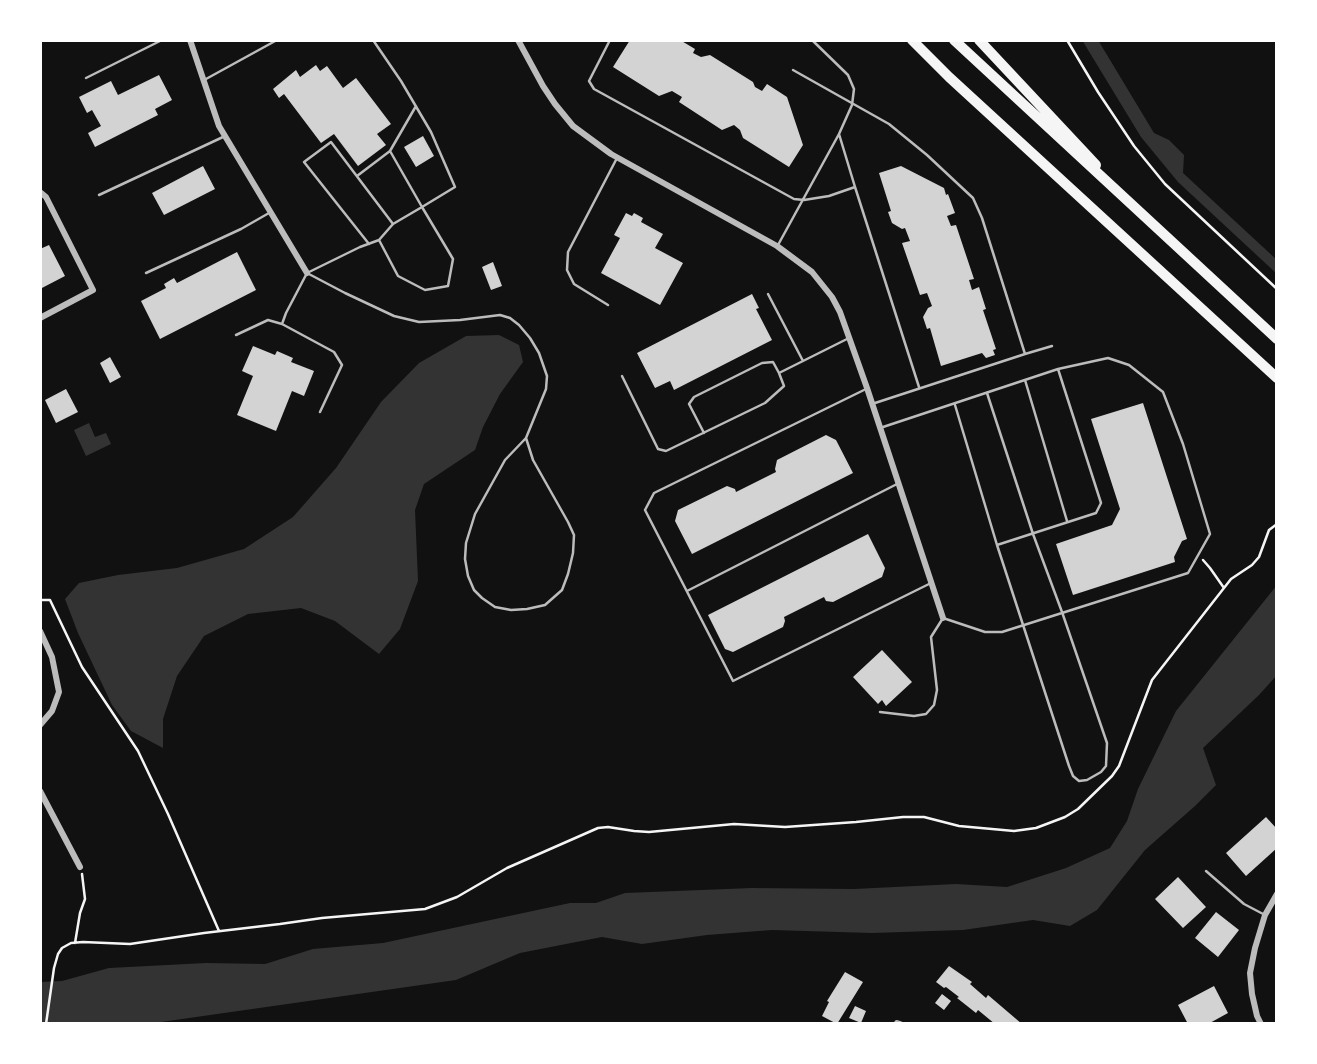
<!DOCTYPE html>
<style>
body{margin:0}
#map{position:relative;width:1317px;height:1064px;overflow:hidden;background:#111;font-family:"Varela Round",sans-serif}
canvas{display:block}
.frame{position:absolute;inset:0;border:42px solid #fff;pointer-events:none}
</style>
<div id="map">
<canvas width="1317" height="1064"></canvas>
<div class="frame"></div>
</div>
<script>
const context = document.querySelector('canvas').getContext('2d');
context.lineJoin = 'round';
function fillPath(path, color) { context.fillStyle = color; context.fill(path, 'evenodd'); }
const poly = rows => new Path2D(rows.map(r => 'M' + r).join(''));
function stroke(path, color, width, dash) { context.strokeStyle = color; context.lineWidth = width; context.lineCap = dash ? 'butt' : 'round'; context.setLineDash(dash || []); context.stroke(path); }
fillPath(poly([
 [1082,40,1098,40,1154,133,1169,140,1184,155,1183,173,1277,260,1277,274,1178,182,1141,137],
 [499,335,519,345,523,362,500,394,483,427,475,450,424,484,415,510,418,581,400,629,379,654,335,621,301,608,248,614,204,636,177,676,163,719,163,748,131,731,112,705,78,633,65,599,79,583,118,575,177,568,244,549,293,517,336,468,381,402,419,363,466,336],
 [89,423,95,437,106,433,111,444,86,456,74,430],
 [1277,585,1277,675,1259,695,1203,748,1216,785,1195,806,1145,850,1097,910,1070,926,1033,920,963,930,872,933,772,930,707,935,642,944,602,937,520,953,456,980,147,1024,40,1024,40,982,62,981,109,968,206,963,265,964,313,949,383,943,570,903,596,903,625,893,752,888,854,889,956,884,1007,887,1066,868,1110,848,1127,821,1138,789,1176,711]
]), '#333');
fillPath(poly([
 [630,40,680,40,695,49,693,53,701,57,710,55,753,82,755,87,762,91,767,84,787,97,803,145,789,167,743,138,740,130,734,125,722,130,679,102,682,97,672,91,659,96,613,67],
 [316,65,320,71,327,66,343,88,356,78,391,124,377,134,386,145,358,166,334,134,321,143,284,94,279,98,273,89,296,70,300,77],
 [159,75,172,100,155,109,158,115,95,147,88,133,101,126,92,110,87,113,79,97,111,81,118,95],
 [423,136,434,156,416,167,404,147],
 [203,166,215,189,164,215,152,193],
 [901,166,944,188,946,195,948,194,955,213,947,216,951,226,956,225,974,279,969,280,972,290,979,287,986,309,983,310,996,349,993,350,995,355,986,358,982,353,941,366,930,328,927,329,923,317,928,308,932,306,927,293,920,295,902,243,910,241,905,228,902,229,892,223,888,212,891,211,879,173],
 [626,213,632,216,634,213,643,218,641,222,663,234,655,248,683,263,660,305,601,273,620,238,614,235],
 [49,245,65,276,40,289,40,249],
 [237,252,256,290,160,339,141,301,166,288,164,284,174,278,177,283],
 [493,262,502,286,491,290,482,267],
 [752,294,759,308,756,309,772,340,674,390,670,381,655,388,637,353],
 [253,346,275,355,277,351,293,358,291,362,314,371,304,396,292,391,276,431,237,415,253,376,242,371],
 [110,357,121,377,110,383,100,363],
 [66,389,78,412,56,423,45,400],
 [1143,403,1187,539,1182,541,1174,557,1175,562,1073,595,1056,544,1112,525,1120,509,1091,419],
 [826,435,836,440,853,473,692,554,675,521,678,510,727,486,735,489,736,492,776,472,775,469,777,460],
 [868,534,885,568,882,577,833,602,826,601,824,597,784,617,785,621,783,627,733,652,725,649,708,615],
 [882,650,912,682,886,706,882,700,878,704,853,677],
 [1266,817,1277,829,1277,848,1246,876,1226,853],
 [1178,877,1206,907,1183,928,1155,899],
 [1216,912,1239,930,1218,957,1195,938],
 [949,966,972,982,970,984,986,998,988,995,1022,1024,995,1024,978,1010,976,1013,957,998,959,997,946,987,944,988,936,982],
 [845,972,863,982,837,1024,822,1016,829,1002,827,1001],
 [1214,986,1228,1013,1208,1024,1188,1024,1178,1005],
 [942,994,951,1001,944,1010,935,1003],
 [855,1006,866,1011,861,1023,849,1018]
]), '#d3d3d3');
stroke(poly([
 [1067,40,1098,92,1134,146,1165,184,1277,289],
 [1203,560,1210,568,1224,588],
 [40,600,50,600,82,667,138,751,168,814,219,931],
 [75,943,80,913,85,899,82,874],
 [46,1024,54,968,58,954,62,948,71,943,83,942,130,944,204,933,280,924,322,918,425,909,457,897,507,868,598,828,608,827,634,831,649,832,734,824,785,827,856,822,903,817,924,817,959,826,1014,831,1036,828,1065,817,1078,809,1112,776,1119,766,1152,680,1231,579,1252,565,1259,557,1269,530,1277,524]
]), '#f5f5f5', 2.5);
stroke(poly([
 [373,40,401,81,431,132,455,187,422,207,453,259,448,286,425,290,398,276,379,240],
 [610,40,589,81,594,89,794,199,804,200,829,196,855,187,839,134,852,105,854,89,848,75,812,40],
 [793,70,889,124,927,155,973,198,982,218,1025,354,872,404],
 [86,78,162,40],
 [206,79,277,40],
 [357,176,390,151],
 [855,187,919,387],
 [99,195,223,137],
 [393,224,422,207,390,151,416,106],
 [778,245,839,134],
 [146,273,241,229,269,213],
 [307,273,345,293,394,316,419,322,460,320,500,315,510,318,519,325,530,338,539,353,547,376,546,389,526,438,505,460,475,514,466,543,465,559,468,576,474,590,482,598,495,607,511,610,527,609,545,605,562,590,568,574,573,553,574,535,568,522,533,460,526,438],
 [768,294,803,361],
 [608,305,574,284,567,270,568,252,617,158],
 [236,335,268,320,282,324],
 [1025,354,1052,346],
 [622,376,658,449,666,451,765,403,784,386,779,373,847,339],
 [1025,380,1067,521],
 [866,389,654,493,645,510,733,681,931,583],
 [987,393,1033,534,1062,612,1107,743,1106,766,1101,772,1087,780,1079,781,1073,776,1069,766,997,545],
 [955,405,997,545,1096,513,1101,503,1058,369],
 [320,412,342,365,334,352,282,324,286,313,307,273,360,247,379,240,393,224,331,142,304,162,369,244],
 [704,433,689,404,694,397,762,363,773,362,779,373],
 [687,591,899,483],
 [880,712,914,716,926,714,934,705,937,690,931,637,943,618,985,632,1002,632,1188,573,1210,534,1183,444,1163,392,1129,365,1108,358,1058,369,880,428],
 [1206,871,1244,904,1265,915]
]), '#bcbcbc', 2.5);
stroke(poly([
 [190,40,219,126,307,273],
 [518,40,543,86,555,104,573,126,611,154,777,246,812,272,832,297,840,312,867,388,943,618],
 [40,192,46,197,93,290,40,318],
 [40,631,52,657,59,692,52,711,40,725],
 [40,791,80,867],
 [897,1023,900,1024],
 [1261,1024,1257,1016,1252,994,1250,973,1255,948,1265,915,1277,894]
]), '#bcbcbc', 6);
stroke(poly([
 [912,40,949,77,1277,378],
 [954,40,1277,339],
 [979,40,1096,165]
]), '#f5f5f5', 10);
</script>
